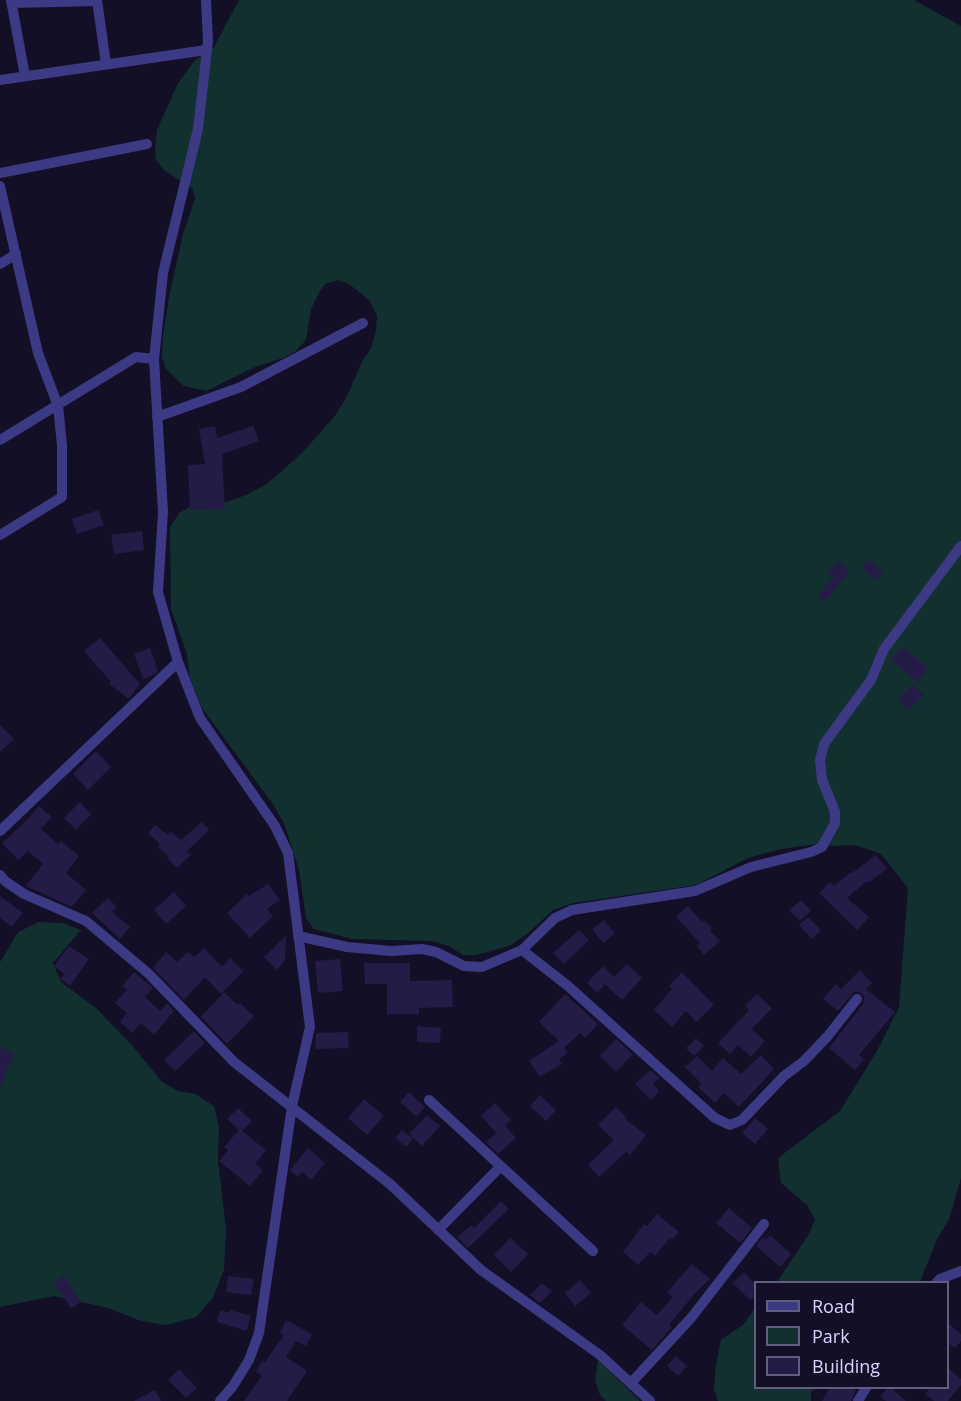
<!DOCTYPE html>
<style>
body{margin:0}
#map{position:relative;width:961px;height:1401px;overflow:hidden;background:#130f26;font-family:"Open Sans",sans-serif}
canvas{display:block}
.legend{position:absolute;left:754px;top:1281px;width:195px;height:108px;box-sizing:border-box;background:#130f26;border:2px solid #625e7d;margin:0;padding:8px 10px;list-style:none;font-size:18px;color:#d9d4ff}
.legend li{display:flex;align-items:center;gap:12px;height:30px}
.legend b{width:30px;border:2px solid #625e7d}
</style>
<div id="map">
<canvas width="961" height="1401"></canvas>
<ul class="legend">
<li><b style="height:8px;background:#3d3a85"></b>Road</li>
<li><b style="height:16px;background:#12302f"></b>Park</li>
<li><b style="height:16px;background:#241b47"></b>Building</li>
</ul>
</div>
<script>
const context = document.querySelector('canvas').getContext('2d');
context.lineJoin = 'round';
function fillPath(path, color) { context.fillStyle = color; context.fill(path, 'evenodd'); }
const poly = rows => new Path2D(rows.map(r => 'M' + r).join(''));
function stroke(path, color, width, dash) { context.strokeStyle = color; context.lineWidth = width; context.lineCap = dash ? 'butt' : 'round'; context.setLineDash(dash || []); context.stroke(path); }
fillPath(poly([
 [239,0,914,0,961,26,961,1178,949,1220,937,1239,920,1282,777,1282,809,1234,815,1219,807,1205,781,1183,778,1158,840,1111,877,1051,899,1007,908,888,881,854,855,845,834,846,816,844,781,849,748,858,696,885,573,903,553,910,527,934,509,946,476,955,463,955,449,946,431,941,352,939,314,929,306,918,299,870,284,823,272,803,202,708,190,678,187,654,171,609,170,527,179,513,193,505,207,506,226,502,246,495,267,484,302,453,334,417,345,400,363,360,371,348,376,331,377,316,369,300,349,284,338,280,325,284,319,293,311,309,306,340,296,351,283,358,255,367,206,391,184,386,166,369,162,358,163,336,169,297,183,234,195,199,193,189,165,171,156,160,155,149,157,130,178,83,195,60,214,47],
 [39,922,63,923,81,930,53,963,61,982,96,1008,131,1044,162,1082,178,1091,195,1094,214,1106,219,1127,218,1160,226,1230,224,1270,213,1298,196,1317,166,1325,141,1321,108,1308,54,1296,0,1307,0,962,18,932],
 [755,1308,756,1388,814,1388,811,1393,811,1401,718,1401,714,1389,716,1364,721,1340,744,1324],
 [598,1360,640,1401,606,1401,600,1395,595,1380]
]), '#12302f');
fillPath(poly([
 [215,426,217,438,253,426,259,441,222,454,225,509,190,510,188,465,205,464,199,429],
 [98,510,104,525,77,534,72,519],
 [142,531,144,550,114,554,111,535],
 [869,560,884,572,877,581,862,569],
 [838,561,850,571,825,602,818,597,833,577,828,573],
 [100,638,140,684,129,699,109,684,111,682,84,651],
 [903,647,928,668,917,682,891,660],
 [150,648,158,671,154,675,143,679,134,654],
 [913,685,924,695,909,710,898,699],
 [0,725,14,739,0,752],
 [96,751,111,767,88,790,73,774],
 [80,802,91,814,76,830,64,818],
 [39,806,52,817,41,829,58,844,61,841,79,856,66,873,86,890,72,907,26,886,43,864,28,851,18,860,2,843,23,824],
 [202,822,209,830,187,851,191,855,177,868,167,858,169,857,158,847,160,844,148,833,155,825,168,835,171,832,181,840],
 [876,855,887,869,868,883,867,881,847,898,869,917,857,930,819,893,830,882,834,886,851,872,852,873],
 [268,884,280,900,267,909,273,916,250,938,227,913,247,894,249,896],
 [174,892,186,906,166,924,154,910],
 [0,896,23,913,12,927,0,918],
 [108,898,117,907,112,912,130,927,120,939,92,913],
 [801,900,811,911,800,921,789,910],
 [688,906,702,922,704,920,712,928,710,931,720,941,704,955,697,946,700,943,676,917],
 [808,917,821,930,812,939,799,925],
 [604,920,615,934,603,943,592,929],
 [579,930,589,940,564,964,553,953],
 [286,936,285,960,277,970,264,957],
 [69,946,89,959,70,986,60,979,64,974,54,966],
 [204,948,222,967,230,958,243,971,221,994,205,977,184,1000,153,968,166,952,177,962,188,952,195,957],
 [340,959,343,991,318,993,315,961],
 [364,963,410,963,410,981,452,980,453,1007,419,1008,419,1014,387,1014,387,984,365,984],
 [627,964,642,978,622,1000,605,984,597,993,587,983,603,966,614,977],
 [860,970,872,983,866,989,895,1012,859,1055,864,1059,855,1070,829,1048,863,1004,864,996,859,992,854,992,838,1011,823,999,836,984,841,989],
 [134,972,153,988,145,997,160,1011,167,1003,174,1011,154,1035,141,1023,132,1033,120,1022,127,1013,115,1003,127,990,122,986],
 [682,972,714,1005,696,1022,686,1011,672,1027,654,1010,672,989,669,986],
 [224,992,238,1005,240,1003,254,1016,227,1044,201,1017],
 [565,994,598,1024,585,1038,580,1033,564,1048,568,1053,559,1059,562,1064,540,1077,529,1061,559,1041,539,1022],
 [757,994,772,1008,752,1029,765,1041,751,1057,738,1045,730,1054,718,1043,749,1010,745,1006],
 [417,1026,441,1028,440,1043,417,1042],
 [194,1031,205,1043,175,1071,164,1060],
 [348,1032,349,1048,315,1049,316,1033],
 [696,1038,704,1046,694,1056,686,1048],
 [616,1039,633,1054,616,1072,600,1056],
 [0,1047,15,1054,0,1087],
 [761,1055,774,1069,739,1107,724,1093,715,1103,698,1087,701,1083,685,1067,697,1056,712,1071,723,1058,741,1074],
 [650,1070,660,1078,653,1084,659,1091,651,1100,635,1084],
 [409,1092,425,1107,417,1117,400,1102],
 [540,1095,556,1110,546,1121,530,1106],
 [364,1099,384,1116,367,1135,348,1118],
 [495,1103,511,1120,505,1126,516,1138,498,1154,486,1142,496,1133,481,1116],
 [616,1107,627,1118,625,1119,646,1135,630,1155,626,1152,599,1177,588,1165,614,1140,598,1125],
 [238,1108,252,1121,242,1131,266,1150,255,1164,263,1170,250,1186,219,1161,228,1150,224,1147,239,1130,227,1119],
 [427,1115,440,1126,422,1146,409,1134],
 [755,1118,768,1129,755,1144,742,1133],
 [402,1130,413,1139,406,1147,395,1138],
 [308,1148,325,1163,311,1180,302,1172,298,1177,290,1170],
 [501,1201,509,1209,468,1248,457,1237,472,1225,474,1228],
 [729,1208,752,1228,740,1243,716,1223],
 [657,1214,679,1232,672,1240,670,1238,655,1256,650,1252,638,1265,623,1252,644,1224,647,1226],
 [770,1235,791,1254,780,1267,756,1246,763,1237,766,1240],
 [510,1238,528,1254,511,1272,494,1255],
 [692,1264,710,1279,696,1292,669,1325,672,1327,652,1350,622,1325,641,1302,657,1315,673,1297,667,1292],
 [744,1272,756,1285,756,1295,750,1300,733,1283],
 [64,1276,81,1302,71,1308,54,1283],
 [228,1276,254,1279,251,1295,226,1292],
 [580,1280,591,1293,575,1306,565,1293],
 [542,1283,552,1291,540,1303,530,1295],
 [220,1310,229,1313,230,1310,251,1316,246,1331,217,1322],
 [286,1320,312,1334,306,1346,296,1341,286,1357,307,1371,287,1401,244,1401,262,1376,256,1372,262,1360,265,1362,284,1335,280,1333],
 [948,1323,961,1334,961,1341,955,1348,948,1343],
 [676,1356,687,1366,678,1376,667,1366],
 [948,1368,961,1379,961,1385,948,1401,934,1401,925,1394,930,1388,948,1388],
 [179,1369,197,1388,186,1398,168,1380],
 [829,1388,850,1388,856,1390,851,1401,822,1401],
 [888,1388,891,1388,906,1401,886,1401,880,1396],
 [155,1390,161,1401,134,1401]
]), '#241b47');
stroke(poly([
 [11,0,25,76],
 [97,0,106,64],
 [206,0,208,41,198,129,163,273,154,359,163,512,158,592,178,662,200,718,275,826,288,853,310,1027,292,1106,259,1333,249,1360,233,1386,220,1401],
 [12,3,97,1],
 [0,80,206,50],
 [0,173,147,144],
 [0,186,38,353,58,406,62,445,62,497,0,535],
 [0,264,16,254],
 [157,417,241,387,363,323],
 [0,440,136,357,154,359],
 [0,831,178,662],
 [0,875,5,881,24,894,86,921,149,974,234,1062,390,1184,481,1270,600,1355,650,1401],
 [298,936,347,947,391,951,422,949,436,952,464,966,482,967,522,950,555,918,572,910,695,891,751,867,811,852,822,847,835,823,835,812,822,780,820,760,824,744,871,680,884,649,961,546],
 [522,950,568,986,715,1118,730,1125,742,1120,784,1076,804,1061,827,1037,857,999],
 [429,1100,593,1251],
 [438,1230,501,1166],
 [937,1282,940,1279,961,1271],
 [631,1383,691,1318,764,1224],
 [858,1401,866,1388]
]), '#3d3a85', 10);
</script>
